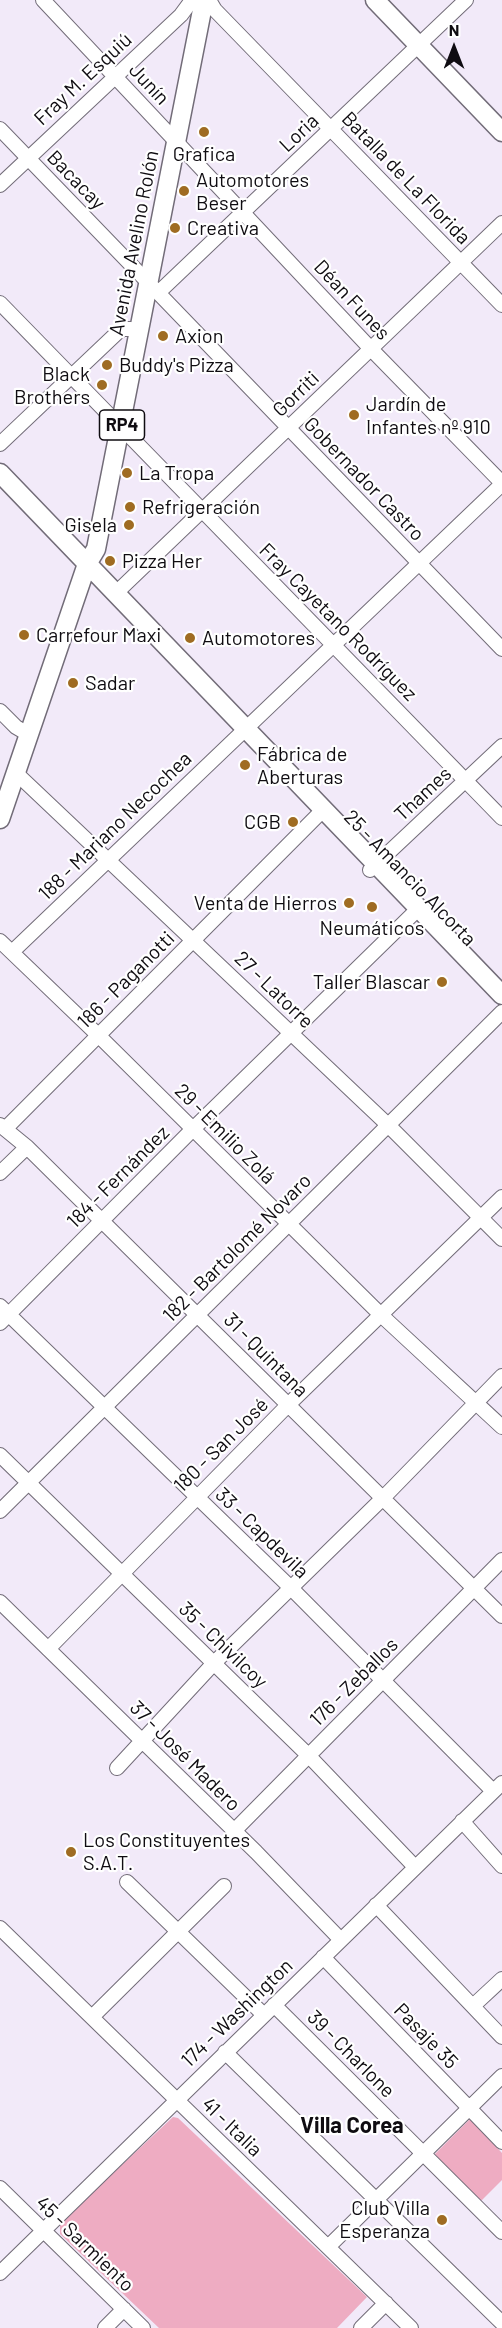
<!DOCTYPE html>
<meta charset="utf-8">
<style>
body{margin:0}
#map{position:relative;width:502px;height:2328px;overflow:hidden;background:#f2eaf9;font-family:Barlow,sans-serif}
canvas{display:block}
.north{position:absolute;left:424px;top:18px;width:60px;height:60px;-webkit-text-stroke:4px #fff;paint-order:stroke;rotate:0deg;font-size:16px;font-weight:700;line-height:24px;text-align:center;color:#0f0c11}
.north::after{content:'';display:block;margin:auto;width:21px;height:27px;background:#0f0c11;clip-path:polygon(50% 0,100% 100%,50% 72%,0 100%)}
</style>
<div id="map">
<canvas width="502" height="2328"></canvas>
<div class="north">N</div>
</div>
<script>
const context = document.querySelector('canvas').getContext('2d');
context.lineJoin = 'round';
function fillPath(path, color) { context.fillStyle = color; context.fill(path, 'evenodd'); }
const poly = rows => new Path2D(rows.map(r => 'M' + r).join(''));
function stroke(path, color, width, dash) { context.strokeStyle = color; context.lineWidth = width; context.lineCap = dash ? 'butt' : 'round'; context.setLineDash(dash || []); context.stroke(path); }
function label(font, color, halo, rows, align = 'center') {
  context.font = font + ' Barlow,sans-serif'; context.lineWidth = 4.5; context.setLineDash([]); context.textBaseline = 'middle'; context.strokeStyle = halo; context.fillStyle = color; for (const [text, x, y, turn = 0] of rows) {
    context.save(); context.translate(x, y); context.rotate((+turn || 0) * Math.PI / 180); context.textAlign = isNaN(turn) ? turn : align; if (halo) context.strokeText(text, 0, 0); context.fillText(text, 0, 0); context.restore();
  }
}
fillPath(poly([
 [173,2117,178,2118,367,2297,337,2328,159,2328,60,2234,60,2223],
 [470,2119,502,2153,502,2180,479,2203,433,2156]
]), '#eeacc2');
const minor = poly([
 [43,0,371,349,502,483],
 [209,0,215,10,502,305],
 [0,129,502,649],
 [0,185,181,15,192,0],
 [158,293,466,0],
 [0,303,502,818],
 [0,444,118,332,123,329,131,329],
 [116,593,502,223],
 [0,711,16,727,28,734],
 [16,773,388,1125,502,1239],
 [370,870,502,746],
 [0,941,98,1035,381,1315,502,1427],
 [12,952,502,484],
 [0,1125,27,1147,502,1616],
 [6,1128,324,809],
 [0,1173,27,1147],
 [0,1306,290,1587,493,1791],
 [0,1323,193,1129,418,909],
 [0,1455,308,1755,415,1867],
 [0,1511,502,1012],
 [0,1602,256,1852,340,1939],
 [48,1649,289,1404,502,1197],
 [117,1768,214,1663,384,1497,502,1376],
 [462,1821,502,1866],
 [233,1832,502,1560],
 [127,1882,264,2015],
 [376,1905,502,2037],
 [0,1928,411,2328],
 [323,1957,502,2142],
 [274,2005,502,2232],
 [474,2005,502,1979],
 [92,2017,224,1886],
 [225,2052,502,2323],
 [0,2188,143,2328],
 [328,2247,502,2076],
 [0,2273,502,1783],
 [105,2328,124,2309],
 [361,2328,386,2303]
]);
const major = poly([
 [375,0,502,132],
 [0,473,502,995],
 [0,819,87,564,96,549,204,0]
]);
stroke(minor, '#726c78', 16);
stroke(major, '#726c78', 21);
stroke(minor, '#fff', 14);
stroke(major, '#fff', 18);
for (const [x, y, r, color] of [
 [204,132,6,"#9f6c22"],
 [184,191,6,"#9f6c22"],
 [175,228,6,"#9f6c22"],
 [163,336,6,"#9f6c22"],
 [107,365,6,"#9f6c22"],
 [102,385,6,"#9f6c22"],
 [354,415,6,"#9f6c22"],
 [127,473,6,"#9f6c22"],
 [130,507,6,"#9f6c22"],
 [129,525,6,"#9f6c22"],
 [110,561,6,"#9f6c22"],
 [24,635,6,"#9f6c22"],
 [190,638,6,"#9f6c22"],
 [73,683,6,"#9f6c22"],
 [245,765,6,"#9f6c22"],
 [293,822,6,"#9f6c22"],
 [349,903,6,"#9f6c22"],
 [372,907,6,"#9f6c22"],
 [442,982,6,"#9f6c22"],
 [71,1852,6,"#9f6c22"],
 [442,2220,6,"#9f6c22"]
]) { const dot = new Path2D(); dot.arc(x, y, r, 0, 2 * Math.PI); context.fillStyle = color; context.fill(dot); stroke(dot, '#fff', 2); }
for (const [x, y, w] of [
 [122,425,45]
]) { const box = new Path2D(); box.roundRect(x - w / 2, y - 15, w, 30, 4.5); context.fillStyle = '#fff'; context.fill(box); stroke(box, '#0f0c11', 1.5); }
label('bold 18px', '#0f0c11', null, [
 ["RP4",122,425]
]);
label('20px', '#0f0c11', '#fff', [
 ["Fray M. Esquiú",83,79,-43],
 ["Junín",149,84,47],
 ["Loria",299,133,-43],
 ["Batalla de La Florida",406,178,46],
 ["Bacacay",76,180,46],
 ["Avenida Avelino Rolón",134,243,-79],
 ["Déan Funes",352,300,47],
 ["Gorriti",296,394,-44],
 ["Gobernador Castro",364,479,46],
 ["Fray Cayetano Rodríguez",338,622,45],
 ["Thames",423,794,-43],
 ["188 - Mariano Necochea",115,826,-44],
 ["25 - Amancio Alcorta",410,878,46],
 ["186 - Paganotti",126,980,-45],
 ["27 - Latorre",274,990,44],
 ["29 - Emilio Zolá",225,1134,45],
 ["184 - Fernández",118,1177,-45],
 ["182 - Bartolomé Novaro",237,1248,-45],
 ["31 - Quintana",266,1355,45],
 ["180 - San José",221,1445,-45],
 ["33 - Capdevila",262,1533,44],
 ["35 - Chivilcoy",223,1645,44],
 ["176 - Zeballos",354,1682,-45],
 ["37 - José Madero",185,1756,45],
 ["174 - Washington",237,2013,-44],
 ["Pasaje 35",426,2036,46],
 ["39 - Charlone",351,2054,45],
 ["41 - Italia",232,2127,44],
 ["45 - Sarmiento",85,2244,44]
]);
label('20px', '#0f0c11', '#fff', [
 ["Grafica",204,154,"center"],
 ["Automotores",196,180],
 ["Beser",196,203],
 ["Creativa",187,228],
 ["Axion",175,336],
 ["Buddy's Pizza",119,365],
 ["Black",90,374,"right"],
 ["Brothers",90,397,"right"],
 ["Jardín de",366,404],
 ["Infantes nº 910",366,427],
 ["La Tropa",139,473],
 ["Refrigeración",142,507],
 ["Gisela",117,525,"right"],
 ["Pizza Her",122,561],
 ["Carrefour Maxi",36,635],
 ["Automotores",202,638],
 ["Sadar",85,683],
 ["Fábrica de",257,754],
 ["Aberturas",257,777],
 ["CGB",281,822,"right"],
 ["Venta de Hierros",337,903,"right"],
 ["Neumáticos",372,928,"center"],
 ["Taller Blascar",430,982,"right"],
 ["Los Constituyentes",83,1840],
 ["S.A.T.",83,1863],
 ["Club Villa",430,2208,"right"],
 ["Esperanza",430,2231,"right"]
], 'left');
label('bold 22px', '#0f0c11', '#fff', [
 ["Villa Corea",352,2126]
]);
</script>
